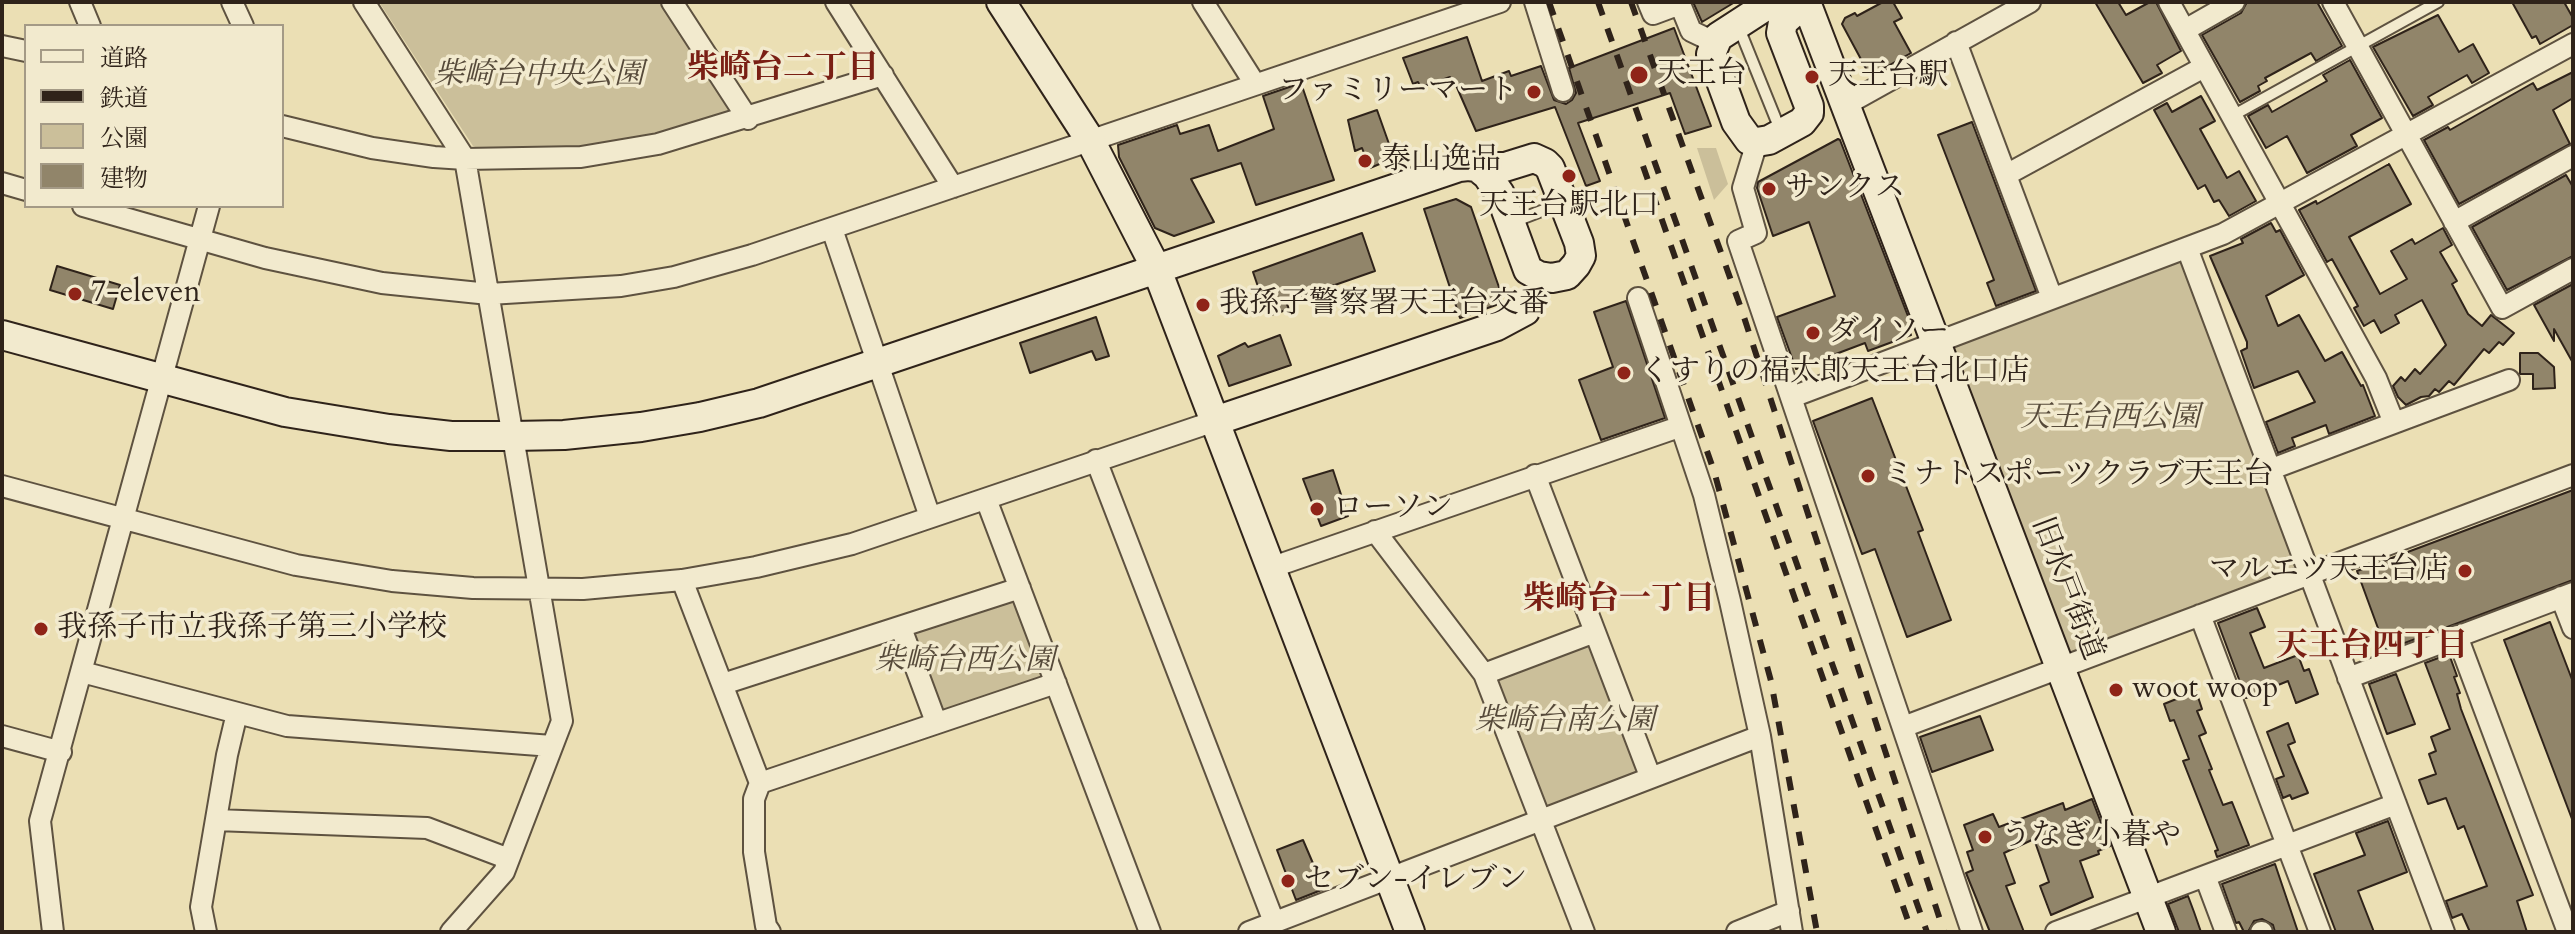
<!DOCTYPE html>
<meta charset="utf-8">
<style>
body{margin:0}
#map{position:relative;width:2575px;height:934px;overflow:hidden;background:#ebdfb4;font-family:Cardo,"Noto Serif JP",serif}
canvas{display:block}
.frame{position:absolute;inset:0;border:4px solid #2f231a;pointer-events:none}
.legend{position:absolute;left:24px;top:24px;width:260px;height:184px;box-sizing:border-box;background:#f2eace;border:2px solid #a49a86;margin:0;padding:10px 14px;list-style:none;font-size:24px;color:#2f231a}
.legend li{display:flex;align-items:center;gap:16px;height:40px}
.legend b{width:40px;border:2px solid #a49a86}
</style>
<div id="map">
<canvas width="2575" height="934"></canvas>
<div class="frame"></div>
<ul class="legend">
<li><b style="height:10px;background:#f2eace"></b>道路</li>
<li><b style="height:10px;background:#2f231a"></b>鉄道</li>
<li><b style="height:22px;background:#cbbf9a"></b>公園</li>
<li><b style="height:22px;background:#91856a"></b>建物</li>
</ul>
</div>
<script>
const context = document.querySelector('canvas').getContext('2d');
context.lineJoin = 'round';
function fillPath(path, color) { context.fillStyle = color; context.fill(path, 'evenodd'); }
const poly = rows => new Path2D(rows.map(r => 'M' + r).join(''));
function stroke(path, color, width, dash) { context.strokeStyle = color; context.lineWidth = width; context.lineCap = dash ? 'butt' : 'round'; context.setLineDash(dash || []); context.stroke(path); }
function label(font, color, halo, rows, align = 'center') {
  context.font = font + ' Cardo,"Noto Serif JP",serif'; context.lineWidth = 7; context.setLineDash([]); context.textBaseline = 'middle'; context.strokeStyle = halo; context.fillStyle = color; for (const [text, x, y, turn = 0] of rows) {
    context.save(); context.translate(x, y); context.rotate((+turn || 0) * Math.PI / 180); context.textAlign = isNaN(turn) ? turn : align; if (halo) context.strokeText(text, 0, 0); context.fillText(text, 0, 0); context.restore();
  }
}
fillPath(poly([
 [379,2,662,2,730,108,726,116,656,135,583,148,481,150,473,146],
 [1697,148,1716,148,1728,184,1714,200],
 [2176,261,2184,264,2295,564,2291,571,2077,653,2067,649,1953,351,1958,342],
 [1010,602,1019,607,1044,674,1040,681,946,713,936,709,911,641,915,633],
 [1584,644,1591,649,1637,769,1634,776,1550,808,1542,804,1496,684,1499,676]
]), '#cbbf9a');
const building = poly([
 [1693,2,1735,2,1702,22,1693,2],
 [1883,2,1893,2,1902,18,1894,22,1911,53,1870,76,1842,24,1845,18,1855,13,1857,16,1883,2],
 [2095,2,2118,2,2126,15,2150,2,2156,2,2181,51,2157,65,2162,73,2143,83,2095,2],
 [2247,2,2317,2,2342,46,2316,61,2311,53,2265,78,2267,81,2258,86,2260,91,2240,102,2202,35,2241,13,2247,2],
 [2512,2,2564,2,2573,18,2573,25,2540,44,2536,36,2532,38,2512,2],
 [2438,15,2459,52,2473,44,2489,73,2472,83,2467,75,2428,97,2433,105,2413,116,2373,47,2438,15],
 [1674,28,1711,126,1685,134,1670,93,1578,123,1600,181,1586,186,1555,107,1476,131,1455,83,1452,84,1450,77,1421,87,1418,82,1413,84,1403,58,1467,37,1482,81,1509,71,1511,76,1541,66,1554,100,1566,104,1572,100,1576,93,1569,68,1674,28],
 [2350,60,2382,118,2351,135,2357,146,2307,173,2287,136,2266,148,2248,116,2268,105,2272,112,2327,81,2323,75,2350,60],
 [2573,72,2573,98,2553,110,2570,144,2459,204,2424,140,2448,127,2450,130,2533,83,2537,90,2573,72],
 [1301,83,1334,180,1256,205,1241,163,1191,179,1214,222,1174,236,1155,228,1119,157,1118,145,1177,125,1180,134,1209,125,1218,151,1274,129,1263,96,1301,83],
 [2201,96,2215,121,2200,129,2227,178,2239,171,2256,201,2229,216,2219,200,2214,202,2205,185,2198,189,2154,110,2167,103,2172,112,2201,96],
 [1377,110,1394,158,1370,168,1362,148,1355,151,1348,120,1377,110],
 [1972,122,2036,291,1996,306,1987,283,1994,280,1938,135,1972,122],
 [1838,139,1840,140,1911,324,1907,325,1911,335,1868,351,1865,343,1796,369,1777,317,1835,296,1809,222,1773,236,1757,188,1758,182,1838,139],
 [2389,164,2411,204,2349,237,2380,294,2407,279,2391,251,2412,239,2415,244,2443,228,2452,245,2440,252,2457,281,2452,284,2468,314,2482,326,2491,315,2514,333,2503,345,2499,342,2489,353,2484,349,2454,385,2449,381,2439,392,2435,389,2429,396,2421,397,2406,405,2398,397,2393,386,2401,377,2405,381,2415,369,2420,374,2446,345,2422,300,2395,315,2399,323,2381,333,2374,320,2364,326,2354,308,2358,306,2332,259,2327,262,2299,210,2316,201,2317,204,2389,164],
 [2566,175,2573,187,2573,256,2507,290,2472,227,2566,175],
 [1456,199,1471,207,1501,293,1496,305,1460,318,1424,209,1456,199],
 [2271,223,2276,232,2280,230,2304,275,2266,296,2278,326,2299,315,2325,361,2342,352,2361,386,2363,385,2375,416,2329,434,2326,425,2292,438,2295,446,2278,453,2266,422,2315,402,2298,371,2254,388,2241,351,2247,348,2247,342,2210,256,2243,243,2241,239,2271,223],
 [1362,233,1375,271,1286,302,1289,309,1268,316,1253,272,1362,233],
 [57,266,120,285,113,309,50,290,57,266],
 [2573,284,2573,363,2554,329,2554,341,2534,305,2573,284],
 [1626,301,1665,418,1601,440,1579,380,1613,367,1594,312,1626,301],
 [1096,317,1109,356,1096,360,1092,351,1030,373,1020,343,1096,317],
 [1280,335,1291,365,1229,386,1218,356,1245,343,1248,347,1280,335],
 [2520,353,2538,353,2554,367,2555,388,2533,389,2533,374,2520,374,2520,353],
 [1872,398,1923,530,1918,532,1951,620,1907,637,1875,549,1862,554,1813,421,1872,398],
 [1333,470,1348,516,1321,526,1303,479,1333,470],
 [2573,490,2573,580,2386,650,2357,571,2573,490],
 [2257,608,2265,627,2250,633,2264,668,2298,655,2304,671,2309,669,2318,694,2296,703,2288,681,2246,698,2218,623,2257,608],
 [2550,622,2573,682,2572,819,2504,640,2550,622],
 [2449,654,2457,676,2454,677,2460,693,2457,694,2461,709,2533,895,2517,901,2527,932,2470,932,2462,914,2452,918,2446,901,2487,886,2464,826,2458,829,2446,798,2428,804,2419,780,2436,774,2429,754,2436,751,2431,737,2450,729,2425,663,2449,654],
 [2396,674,2415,724,2387,734,2369,684,2396,674],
 [2196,691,2202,709,2197,711,2206,733,2199,736,2212,769,2209,770,2223,805,2232,802,2249,845,2217,857,2215,851,2218,850,2183,761,2189,759,2174,720,2170,721,2164,704,2196,691],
 [1980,716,1993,750,1932,772,1920,737,1980,716],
 [2288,723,2295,742,2288,745,2308,793,2292,799,2290,795,2283,798,2276,779,2284,776,2267,732,2288,723],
 [2092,799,2110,846,2098,851,2099,854,2080,861,2093,897,2051,915,2040,886,2049,882,2034,839,2004,853,2015,883,2006,886,2024,932,1990,932,1966,873,1973,870,1967,852,1973,850,1964,825,1993,814,1999,827,2063,803,2065,810,2092,799],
 [2388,821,2407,872,2358,891,2374,932,2336,932,2314,874,2365,855,2356,833,2388,821],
 [1303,840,1324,889,1296,900,1277,850,1303,840],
 [2275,864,2298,932,2275,932,2273,925,2262,919,2254,921,2248,932,2244,932,2239,922,2236,923,2222,884,2275,864],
 [2188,896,2194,912,2201,932,2179,932,2168,904,2188,896]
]);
fillPath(building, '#91856a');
stroke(building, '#2f231a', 2);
const lane = poly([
 [1739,28,1781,132],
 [2232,116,2438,2],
 [1513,222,1562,203]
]);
const street = poly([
 [80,2,90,26],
 [232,2,243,26],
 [672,2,748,119],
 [836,2,953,187],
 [1203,2,1255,84],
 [1535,2,1563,91],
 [1648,2,1653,14,1680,4,1691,31,1714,42],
 [2169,2,2376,378,2394,423,2269,470],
 [2333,2,2502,308,2573,269],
 [2185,30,2234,2],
 [1956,42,2052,298],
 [2,46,26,51],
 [1847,104,2030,2],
 [282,126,372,148,434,157,465,159,364,2],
 [1757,142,1743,188,1756,233,1738,241,1972,932],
 [2006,175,2204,67],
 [2,183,26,190],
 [83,206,265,258,382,283,489,294,621,286,674,277,752,255,1500,2],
 [2454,222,2573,156],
 [832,229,930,517],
 [2187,248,2444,932],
 [1638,298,1704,495,1730,601,1760,736,1792,932],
 [1792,397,2223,234,2573,44],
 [2394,423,2509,380],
 [1096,460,1274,922],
 [1535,475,1650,776],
 [2,486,296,565,392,581,473,588,583,589,682,580,756,567,852,544,1215,421],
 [986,499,1150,932],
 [1375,531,1484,674,1584,932],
 [1270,568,1679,427],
 [682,580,760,783,754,799,754,852,766,926,770,932],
 [2561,597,2573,628],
 [2200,615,2320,932],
 [901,628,936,722],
 [2457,636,2568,932],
 [82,672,287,726,552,746],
 [1484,674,1595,632],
 [2348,678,2573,593],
 [723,684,1020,588],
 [1903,727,2573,475],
 [2,736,61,752],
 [760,783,1056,683],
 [216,820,427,828,509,859],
 [2205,876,2226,932],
 [53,932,40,821,209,206],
 [206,932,201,907,227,755,237,713],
 [451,932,504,872,562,721,465,159,581,157,658,144,883,75],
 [1249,932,1760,736],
 [1737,932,1789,911],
 [2056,932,2396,804],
 [2261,932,2262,932]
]);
const secondary = poly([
 [1001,2,1090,140,1157,270,1410,932],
 [1772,2,1718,37,1711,54,1736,122,1749,140,1757,142,1769,140,1802,122,1809,113,1809,106,1781,33,1783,22,1792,14,1798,2],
 [1806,2,2161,932],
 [2,335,285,412,389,429,451,436,513,436,564,435,641,427,700,417,759,403,1459,167,1468,166,1477,167,1505,167,1534,158,1545,163,1550,168,1579,243,1581,256,1576,265,1567,275,1552,278,1539,276,1528,270,1500,194,1487,175,1477,167],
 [1215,421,1497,326,1525,311]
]);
stroke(lane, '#5e5240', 14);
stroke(street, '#5e5240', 24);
stroke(secondary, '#2f231a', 32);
stroke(lane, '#f2eace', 10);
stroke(street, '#f2eace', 20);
stroke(secondary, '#f2eace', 28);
stroke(poly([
 [1549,2,1714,471,1771,681,1817,932],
 [1598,2,1927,932],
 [1631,2,1742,311,1944,932],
 [1643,166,1912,932]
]), '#2f231a', 6, [14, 14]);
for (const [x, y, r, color] of [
 [1639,75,10,"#8f2418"],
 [1812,77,8,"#8f2418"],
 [1534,92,8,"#8f2418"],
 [1365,161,8,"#8f2418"],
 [1569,176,8,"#8f2418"],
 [1769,189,8,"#8f2418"],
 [75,294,8,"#8f2418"],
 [1203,305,8,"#8f2418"],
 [1813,333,8,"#8f2418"],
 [1624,373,8,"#8f2418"],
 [1868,476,8,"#8f2418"],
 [1317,509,8,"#8f2418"],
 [2465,571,8,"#8f2418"],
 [41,629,8,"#8f2418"],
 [2116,690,8,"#8f2418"],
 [1985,837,8,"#8f2418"],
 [1288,881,8,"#8f2418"]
]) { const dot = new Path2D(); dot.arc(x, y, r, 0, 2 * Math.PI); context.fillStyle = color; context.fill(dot); stroke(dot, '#f2eace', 3); }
label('30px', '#2f231a', '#f2eace', [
 ["天王台",1657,75],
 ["天王台駅",1828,77],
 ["ファミリーマート",1518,92,"right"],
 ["泰山逸品",1381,161],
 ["サンクス",1785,189],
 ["天王台駅北口",1569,207,"center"],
 ["7-eleven",91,294],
 ["我孫子警察署天王台交番",1219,305],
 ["ダイソー",1829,333],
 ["くすりの福太郎天王台北口店",1640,373],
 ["ミナトスポーツクラブ天王台",1884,476],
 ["ローソン",1333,509],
 ["マルエツ天王台店",2449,571,"right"],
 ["我孫子市立我孫子第三小学校",57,629],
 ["woot woop",2132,690],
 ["うなぎ小暮や",2001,837],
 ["セブン-イレブン",1304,881]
], 'left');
label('italic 30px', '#564a3a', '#f2eace', [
 ["柴崎台中央公園",539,76],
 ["天王台西公園",2110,419],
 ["柴崎台西公園",965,662],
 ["柴崎台南公園",1565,722]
]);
label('30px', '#2f231a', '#f2eace', [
 ["旧水戸街道",2066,589,69]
]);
label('bold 32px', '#7a1f14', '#f2eace', [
 ["柴崎台二丁目",783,70],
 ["柴崎台一丁目",1619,601],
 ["天王台四丁目",2372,648]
]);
</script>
